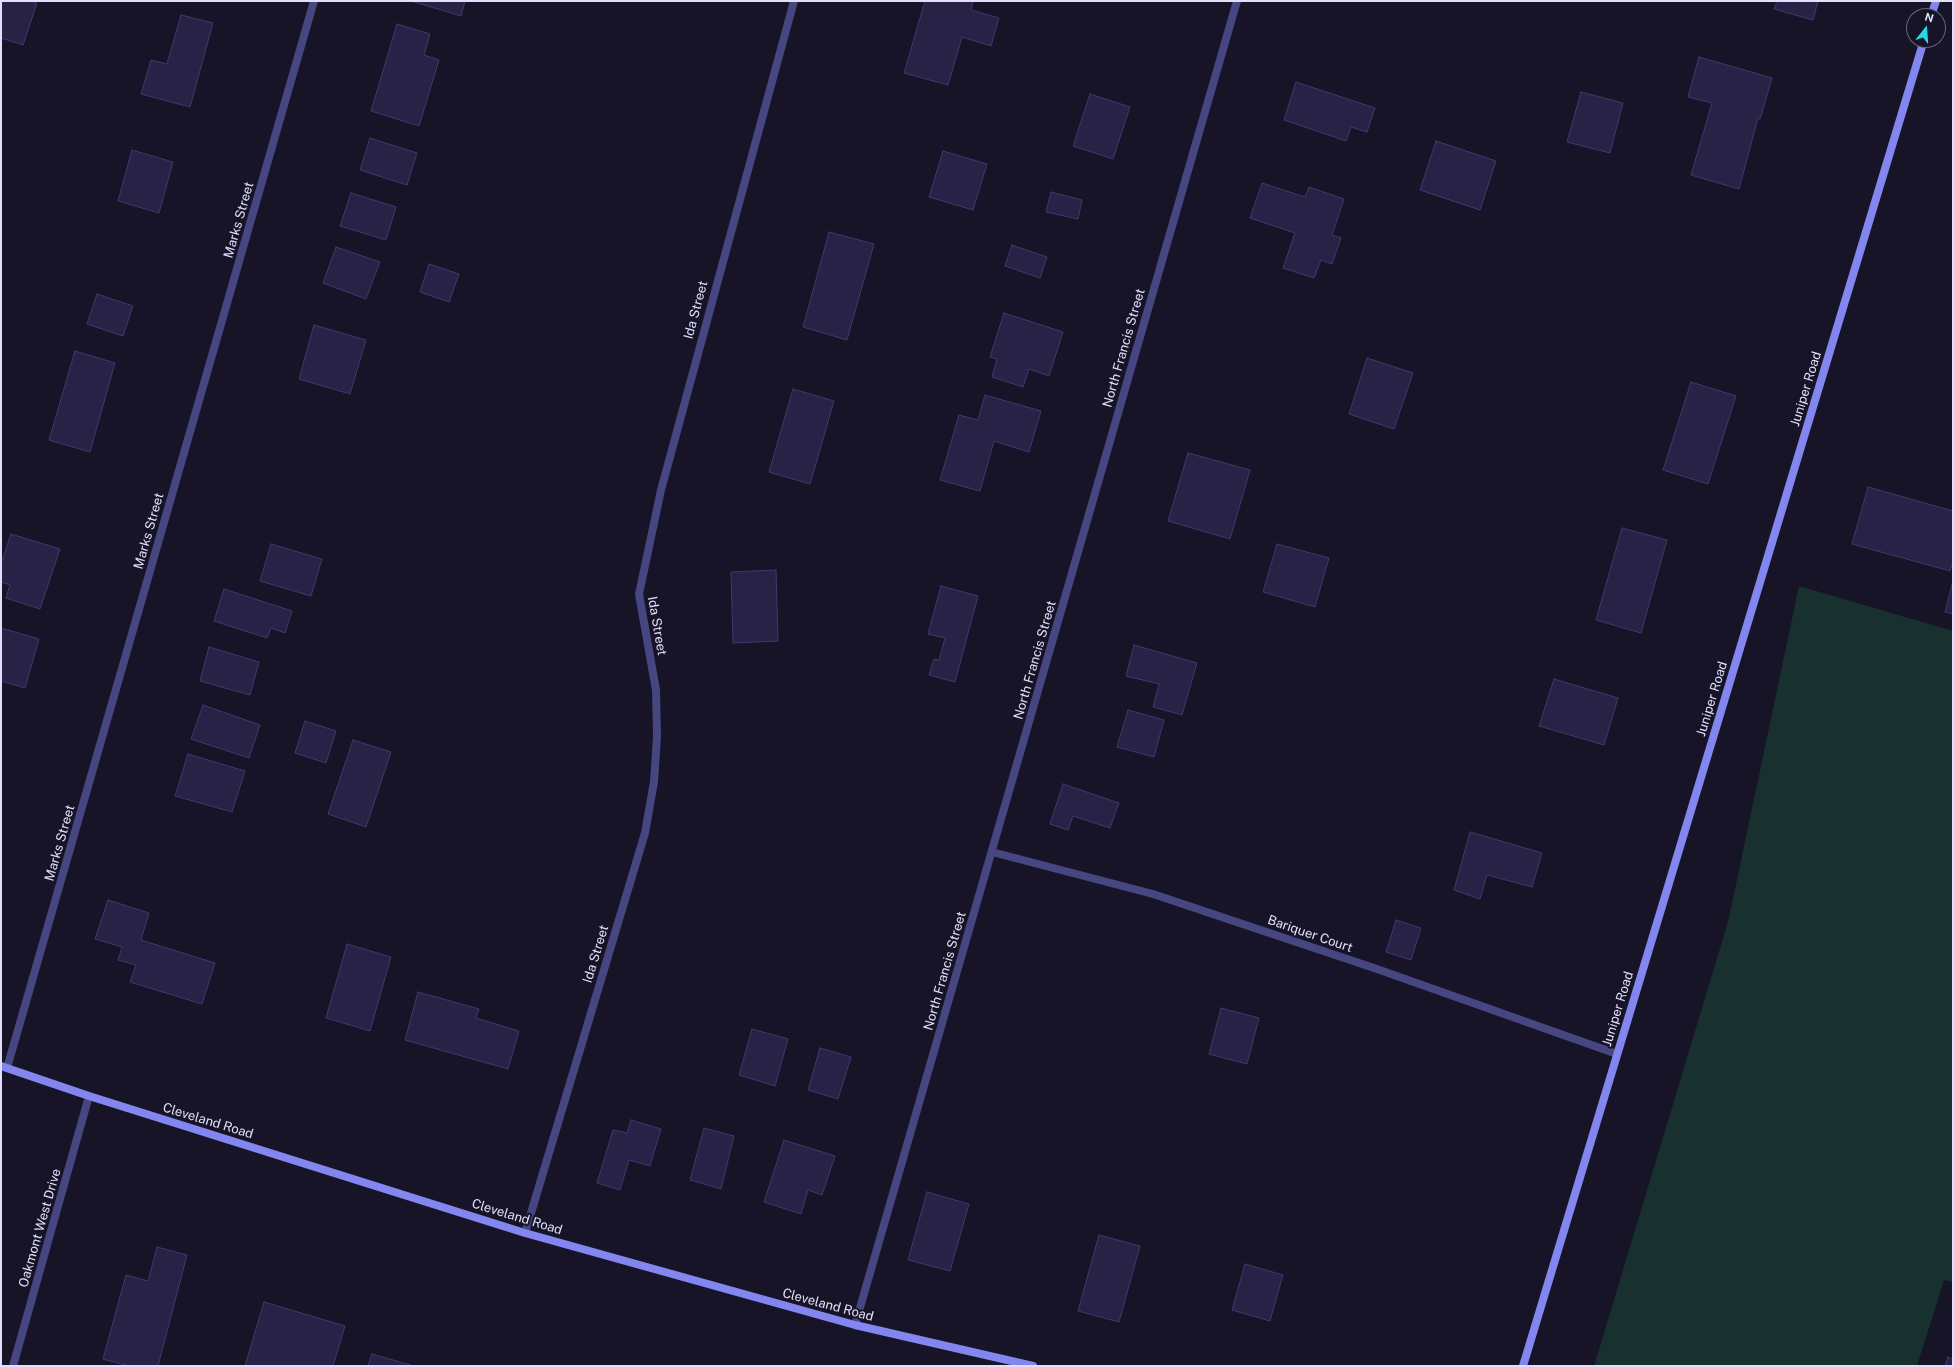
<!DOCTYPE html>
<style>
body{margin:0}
#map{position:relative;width:1954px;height:1367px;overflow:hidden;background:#171428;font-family:"Public Sans",sans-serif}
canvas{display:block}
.frame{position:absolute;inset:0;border:2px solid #e1dffb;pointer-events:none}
.north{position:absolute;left:1906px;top:8px;width:40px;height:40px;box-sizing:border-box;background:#171428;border:1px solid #68657c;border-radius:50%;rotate:17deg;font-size:11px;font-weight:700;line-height:16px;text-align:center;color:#e1dffb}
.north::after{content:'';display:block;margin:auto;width:14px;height:18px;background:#25d8e1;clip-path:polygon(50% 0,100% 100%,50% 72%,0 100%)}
</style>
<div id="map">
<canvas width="1954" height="1367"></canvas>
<div class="frame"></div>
<div class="north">N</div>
</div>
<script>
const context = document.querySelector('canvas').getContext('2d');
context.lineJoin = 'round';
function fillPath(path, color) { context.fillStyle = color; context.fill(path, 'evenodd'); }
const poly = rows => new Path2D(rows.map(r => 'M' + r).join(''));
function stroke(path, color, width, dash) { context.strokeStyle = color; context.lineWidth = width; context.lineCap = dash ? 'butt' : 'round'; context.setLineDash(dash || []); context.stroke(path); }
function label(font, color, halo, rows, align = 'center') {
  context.font = font + ' "Public Sans",sans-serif'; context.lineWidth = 4; context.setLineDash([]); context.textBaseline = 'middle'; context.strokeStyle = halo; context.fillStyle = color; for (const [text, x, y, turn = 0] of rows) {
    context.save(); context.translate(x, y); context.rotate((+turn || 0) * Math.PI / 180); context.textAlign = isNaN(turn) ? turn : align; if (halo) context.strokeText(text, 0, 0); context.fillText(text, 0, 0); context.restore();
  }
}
fillPath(poly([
 [1799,586,1953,631,1953,1282,1944,1280,1917,1366,1594,1366,1728,922]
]), '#18312f');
const building = poly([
 [1,1,31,1,37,3,23,45,1,38,1,1],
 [411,1,465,1,461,16,411,1],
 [925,1,973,1,971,10,999,18,991,46,962,37,948,85,904,73,925,1],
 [1777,1,1818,1,1813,20,1774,9,1777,1],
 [181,15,213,23,190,107,141,94,151,60,167,64,181,15],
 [397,24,430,34,424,55,439,60,419,126,371,111,397,24],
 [1699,57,1772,78,1760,119,1758,118,1739,189,1691,175,1712,103,1688,97,1699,57],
 [1296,82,1375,108,1367,132,1351,127,1346,141,1284,120,1296,82],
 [1581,92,1623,103,1610,153,1567,142,1581,92],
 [1090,94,1130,107,1113,159,1073,146,1090,94],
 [370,138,417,153,407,185,360,170,370,138],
 [1436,141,1496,161,1480,210,1420,190,1436,141],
 [132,150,173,162,159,213,118,201,132,150],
 [943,151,987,164,973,210,929,197,943,151],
 [1262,183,1305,197,1309,187,1344,199,1332,235,1341,238,1332,264,1321,260,1314,278,1283,268,1295,233,1250,218,1262,183],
 [1051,192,1082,200,1078,219,1046,212,1051,192],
 [351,193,396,207,386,240,340,226,351,193],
 [829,232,874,244,847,340,803,327,829,232],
 [1012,245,1047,257,1040,278,1005,266,1012,245],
 [336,247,380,262,366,299,323,283,336,247],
 [429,264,459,274,449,302,420,292,429,264],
 [97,294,133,306,123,336,87,324,97,294],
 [1004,313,1063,332,1049,376,1029,369,1023,387,992,377,997,359,990,357,1004,313],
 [314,325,366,340,350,394,299,379,314,325],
 [75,351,115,363,90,452,49,440,75,351],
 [1367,358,1413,373,1394,429,1349,414,1367,358],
 [1691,382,1736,396,1708,484,1663,470,1691,382],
 [793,389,834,401,810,484,769,472,793,389],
 [985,395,1041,411,1029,452,994,441,980,491,940,480,959,415,978,420,985,395],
 [1188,453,1250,470,1230,539,1168,521,1188,453],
 [1868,487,1953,511,1953,561,1950,571,1852,544,1868,487],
 [1622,528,1667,540,1641,633,1596,620,1622,528],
 [11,534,60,549,40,609,6,598,10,585,1,582,1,564,11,534],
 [271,544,322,559,311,596,260,581,271,544],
 [1277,544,1329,558,1315,607,1263,592,1277,544],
 [776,570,778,641,733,643,731,572,776,570],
 [1953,581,1953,614,1945,612,1953,581],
 [941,586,978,596,955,682,929,675,934,659,939,660,945,638,928,634,941,586],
 [224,589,292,611,285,633,271,628,267,638,214,621,224,589],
 [1,628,39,639,25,688,1,681,1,628],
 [1134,645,1197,663,1182,715,1153,707,1159,684,1126,676,1134,645],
 [209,647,259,662,250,695,200,681,209,647],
 [1554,679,1618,698,1604,745,1539,726,1554,679],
 [203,705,260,725,249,758,191,739,203,705],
 [1128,710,1164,720,1154,757,1117,747,1128,710],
 [305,721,336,731,326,763,295,753,305,721],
 [353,740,391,752,366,827,328,814,353,740],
 [188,754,245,771,232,812,175,796,188,754],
 [1063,784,1119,803,1110,828,1073,816,1068,830,1050,824,1063,784],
 [1470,832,1542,853,1532,887,1487,875,1480,899,1454,890,1470,832],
 [108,900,149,913,141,940,215,963,202,1004,130,982,136,965,118,960,122,947,95,939,108,900],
 [1396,920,1421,928,1411,960,1386,952,1396,920],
 [347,944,391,957,370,1031,326,1018,347,944],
 [418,992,479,1009,476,1018,519,1031,508,1069,405,1040,418,992],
 [1221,1008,1259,1018,1247,1064,1209,1054,1221,1008],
 [752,1029,788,1039,775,1086,739,1075,752,1029],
 [820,1048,851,1057,838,1099,808,1090,820,1048],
 [631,1120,661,1129,650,1166,629,1160,620,1190,597,1183,613,1130,627,1133,631,1120],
 [704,1128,734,1136,721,1189,690,1180,704,1128],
 [784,1140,835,1156,822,1195,808,1190,801,1214,764,1202,784,1140],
 [927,1192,969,1204,950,1271,908,1260,927,1192],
 [1099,1235,1140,1246,1119,1322,1078,1311,1099,1235],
 [157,1247,187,1255,158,1366,129,1366,103,1359,126,1275,148,1281,157,1247],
 [1245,1264,1283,1275,1270,1321,1232,1310,1245,1264],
 [264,1302,345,1326,333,1366,245,1366,264,1302],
 [372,1354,414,1366,368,1366,372,1354],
 [1948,1357,1953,1359,1953,1366,1945,1366,1948,1357]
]);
fillPath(building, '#282346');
stroke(building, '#40386f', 1);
stroke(poly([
 [992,852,1153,894,1377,969,1617,1054],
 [7,1068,314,1],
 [525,1233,645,833,654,782,657,736,656,690,639,594,661,490,794,1],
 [855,1325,1237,1],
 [13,1366,89,1096]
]), '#464681', 8);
stroke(poly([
 [1931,16,1936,1],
 [1,1066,89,1096,525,1233,855,1325,1033,1366],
 [1523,1366,1924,40]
]), '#8386ee', 8);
label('13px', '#e1dffb', '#171428', [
 ["Marks Street",239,220,-74],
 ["Ida Street",696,310,-75],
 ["North Francis Street",1124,348,-74],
 ["Juniper Road",1806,389,-73],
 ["Marks Street",149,531,-74],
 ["Ida Street",657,626,80],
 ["North Francis Street",1035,660,-74],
 ["Juniper Road",1712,699,-73],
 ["Marks Street",60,843,-74],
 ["Bariquer Court",1310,934,19],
 ["Ida Street",596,954,-73],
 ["North Francis Street",945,971,-74],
 ["Juniper Road",1618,1009,-73],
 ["Cleveland Road",208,1121,17],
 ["Cleveland Road",517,1217,17],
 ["Oakmont West Drive",40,1228,-74],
 ["Cleveland Road",828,1305,15]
]);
</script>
